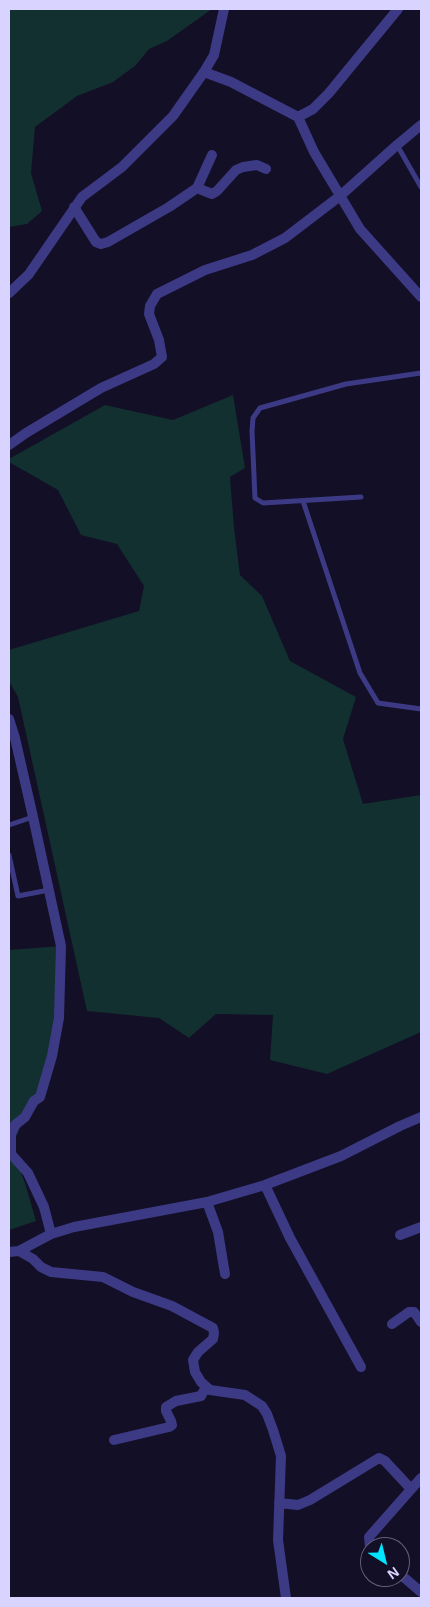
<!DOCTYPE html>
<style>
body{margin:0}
#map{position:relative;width:430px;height:1607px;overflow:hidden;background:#130f26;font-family:Arial,sans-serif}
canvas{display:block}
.frame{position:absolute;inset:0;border:10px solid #d9d4ff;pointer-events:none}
.north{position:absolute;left:360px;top:1537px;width:50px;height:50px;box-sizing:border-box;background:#130f26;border:1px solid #625e7d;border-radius:50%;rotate:144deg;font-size:14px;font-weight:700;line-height:20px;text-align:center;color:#d9d4ff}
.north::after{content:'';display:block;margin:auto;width:18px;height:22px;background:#00e5ff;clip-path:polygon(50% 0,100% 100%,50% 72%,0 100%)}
</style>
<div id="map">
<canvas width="430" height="1607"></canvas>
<div class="frame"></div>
<div class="north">N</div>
</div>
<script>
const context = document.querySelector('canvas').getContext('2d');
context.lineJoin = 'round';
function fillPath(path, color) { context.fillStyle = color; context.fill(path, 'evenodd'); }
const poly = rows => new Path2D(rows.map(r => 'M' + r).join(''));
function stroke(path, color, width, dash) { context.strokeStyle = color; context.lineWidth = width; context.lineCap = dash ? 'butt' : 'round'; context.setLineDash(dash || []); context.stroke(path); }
fillPath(poly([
 [9,9,212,9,167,41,149,49,135,66,113,82,77,96,35,127,31,173,42,211,27,224,9,227],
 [233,395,245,468,230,477,234,528,240,575,262,596,290,661,356,697,343,739,363,804,421,795,421,1032,327,1074,270,1060,273,1015,216,1014,189,1038,159,1018,87,1011,18,697,9,681,9,650,139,611,144,586,117,544,81,535,58,490,9,462,9,459,105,405,173,420],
 [61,946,59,1018,34,1101,11,1146,25,1183,36,1221,9,1230,9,950]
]), '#12302f');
stroke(poly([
 [397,145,421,187],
 [361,497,263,503,255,498,252,431,253,418,260,408,346,384,421,373],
 [303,501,360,673,378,703,421,709],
 [9,825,33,817],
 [9,855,18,896,49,890]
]), '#3d3a85', 5);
stroke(poly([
 [204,72,231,82,298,117,313,109,329,93,398,9],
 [298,117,314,152,360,229,421,297],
 [197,188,212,194,217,191,236,170,243,167,257,165,266,169],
 [74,207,96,242,101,244,108,242,169,207,197,188,212,155],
 [9,293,29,274,82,197,122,167,173,116,204,72,214,55,224,9],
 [9,445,26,433,101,388,154,364,162,357,159,340,149,314,150,306,157,294,205,270,252,255,285,238,340,196,397,145,421,125],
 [9,719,15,738,33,817,61,946,59,1018,52,1056,40,1097,34,1101,25,1117,15,1125,11,1135,11,1154,28,1173,44,1207,51,1234],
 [265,1185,290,1238,361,1367],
 [207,1202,218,1232,225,1274],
 [400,1235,421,1227],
 [19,1251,33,1259,41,1267,51,1272,103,1277,133,1292,172,1306,213,1328,214,1333,213,1339,198,1352,193,1360,195,1372,201,1382,210,1390,245,1395,262,1406,267,1414,273,1430,281,1456,278,1540,286,1598],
 [9,1252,19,1251,51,1234,74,1227,207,1202,265,1185,341,1156,400,1126,421,1117],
 [392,1324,409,1312,414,1312,421,1322],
 [114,1440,169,1427,172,1425,171,1421,166,1411,166,1407,176,1401,201,1396,206,1387],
 [279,1503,298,1505,310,1500,379,1458,385,1461,411,1489],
 [370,1547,369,1537,421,1478],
 [400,1574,421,1592]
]), '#3d3a85', 10);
</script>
